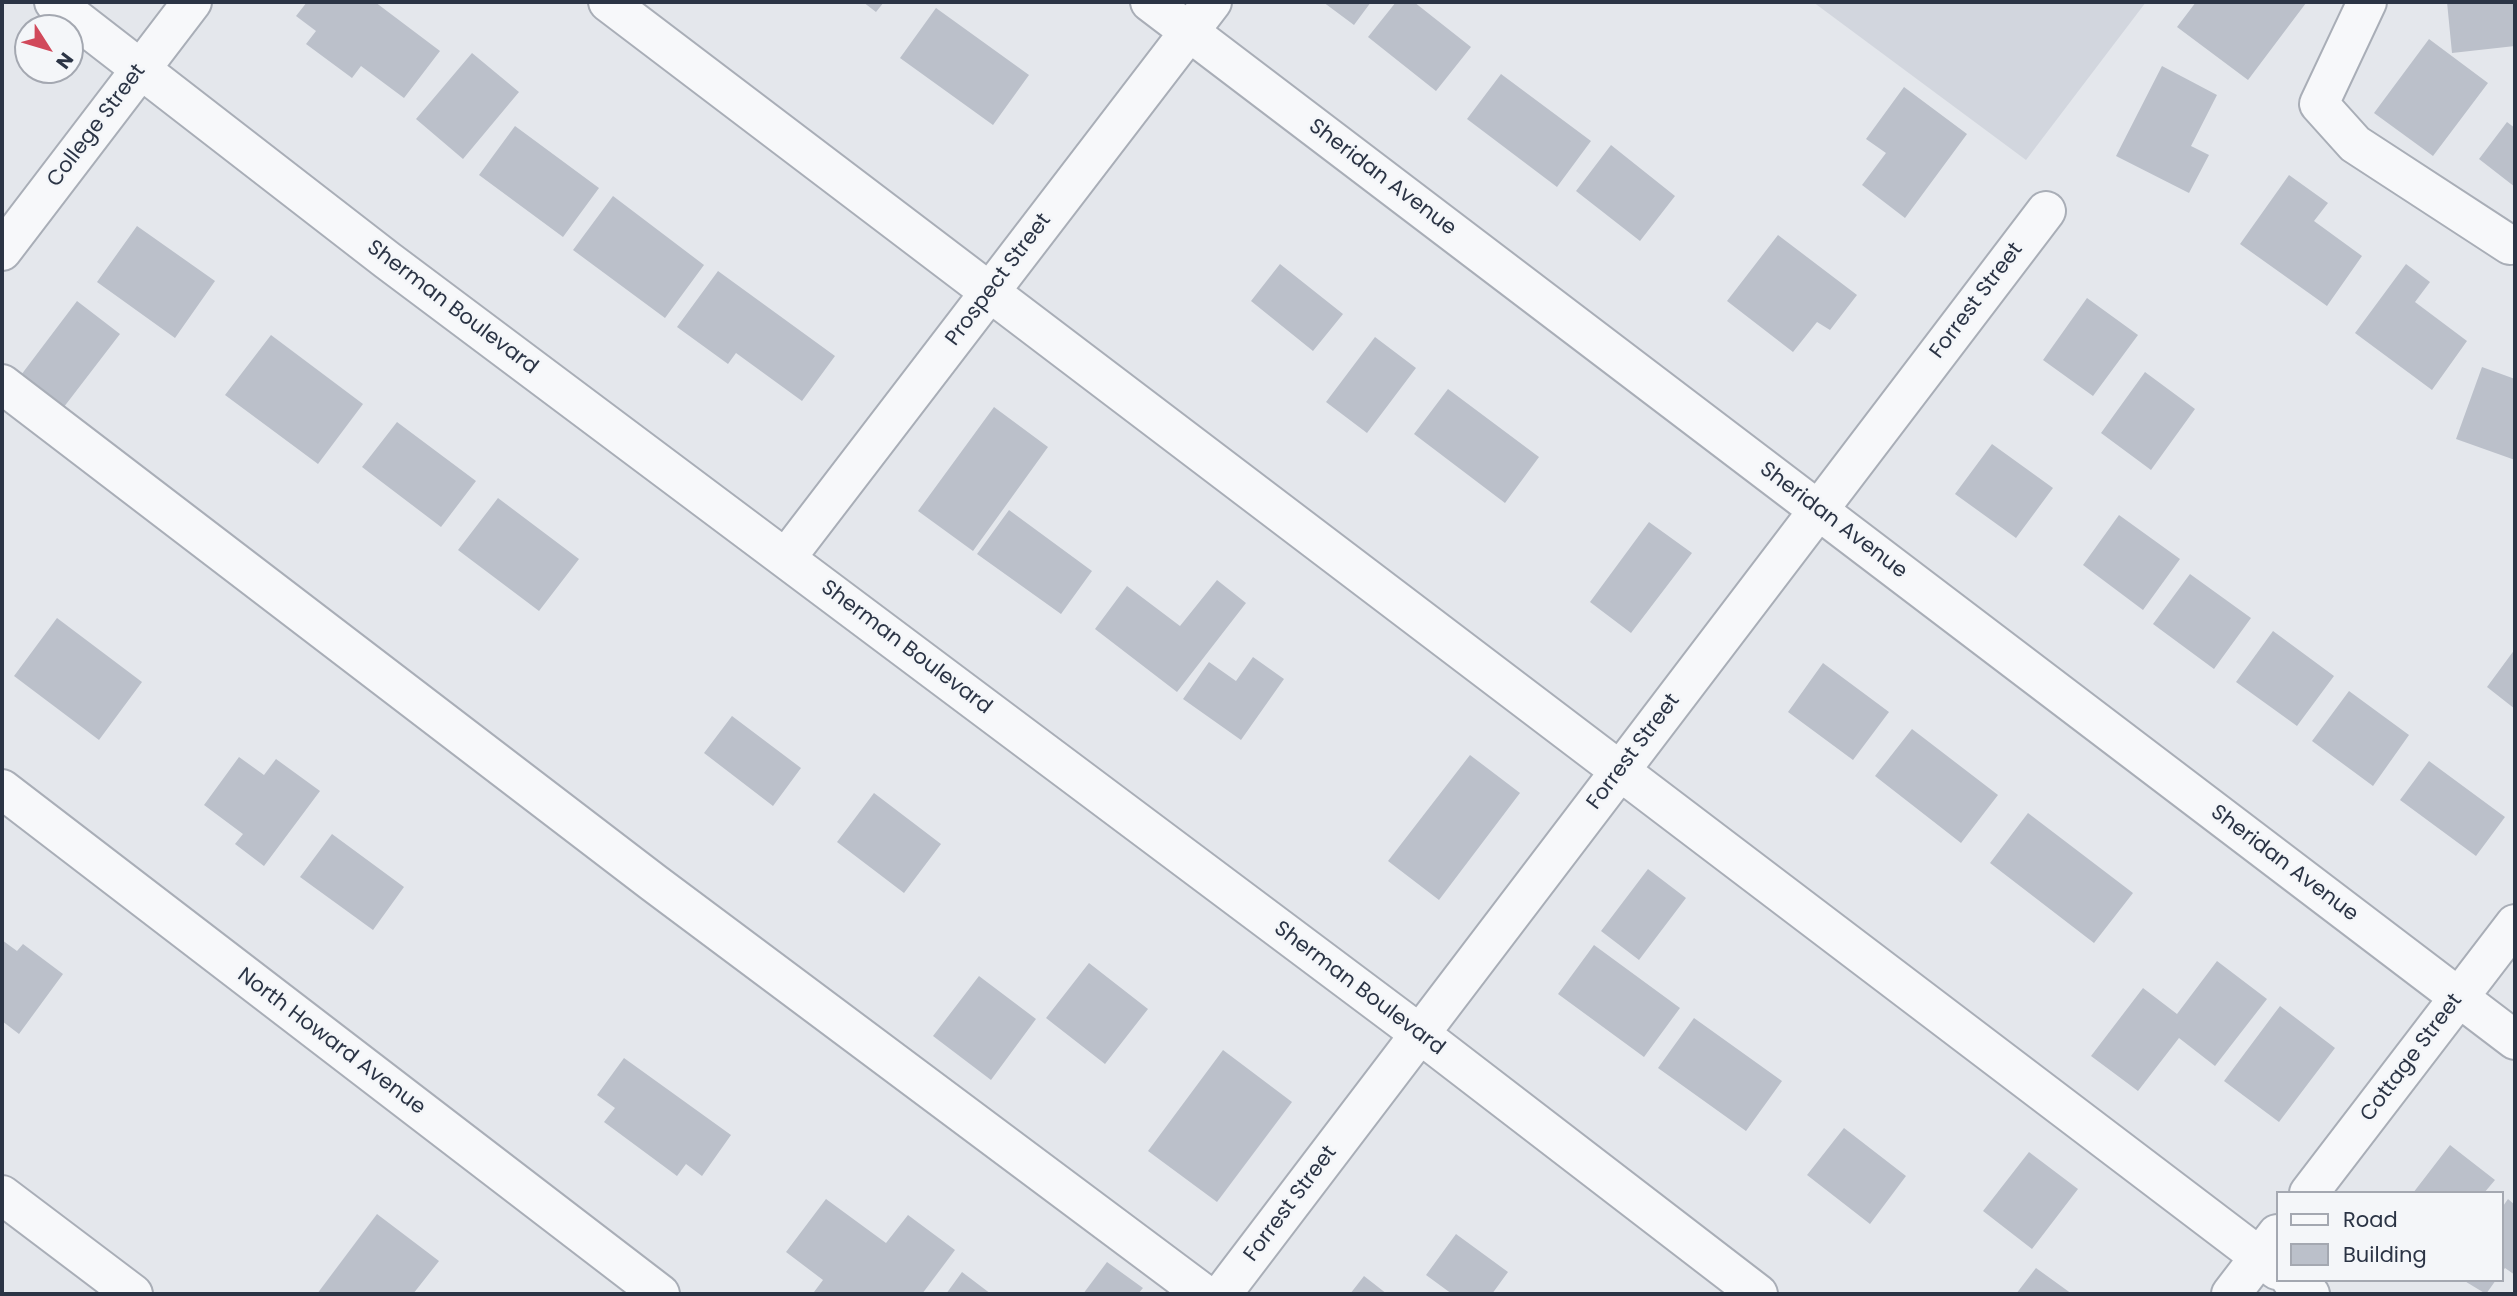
<!DOCTYPE html>
<style>
body{margin:0}
#map{position:relative;width:2517px;height:1296px;overflow:hidden;background:#e4e7ec;font-family:Poppins,sans-serif}
canvas{display:block}
.frame{position:absolute;inset:0;border:4px solid #2b3445;pointer-events:none}
.legend{position:absolute;left:2276px;top:1191px;width:228px;height:91px;box-sizing:border-box;background:#f4f6f9;border:2px solid #a4a8b1;margin:0;padding:9px 12px;list-style:none;font-size:21px;color:#2b3445}
.legend li{display:flex;align-items:center;gap:14px;height:35px}
.legend b{width:35px;border:2px solid #a4a8b1}
.north{position:absolute;left:14px;top:14px;width:70px;height:70px;box-sizing:border-box;background:#f4f6f9;border:2px solid #a4a8b1;border-radius:50%;rotate:127deg;font-size:19px;font-weight:700;line-height:28px;text-align:center;color:#2b3445}
.north::after{content:'';display:block;margin:auto;width:24px;height:32px;background:#d1495b;clip-path:polygon(50% 0,100% 100%,50% 72%,0 100%)}
</style>
<div id="map">
<canvas width="2517" height="1296"></canvas>
<div class="frame"></div>
<ul class="legend">
<li><b style="height:9px;background:#f7f8fa"></b>Road</li>
<li><b style="height:19px;background:#bbc0ca"></b>Building</li>
</ul>
<div class="north">N</div>
</div>
<script>
const context = document.querySelector('canvas').getContext('2d');
context.lineJoin = 'round';
function fillPath(path, color) { context.fillStyle = color; context.fill(path, 'evenodd'); }
const poly = rows => new Path2D(rows.map(r => 'M' + r).join(''));
function stroke(path, color, width, dash) { context.strokeStyle = color; context.lineWidth = width; context.lineCap = dash ? 'butt' : 'round'; context.setLineDash(dash || []); context.stroke(path); }
function label(font, color, halo, rows, align = 'center') {
  context.font = font + ' Poppins,sans-serif'; context.lineWidth = 5; context.setLineDash([]); context.textBaseline = 'middle'; context.strokeStyle = halo; context.fillStyle = color; for (const [text, x, y, turn = 0] of rows) {
    context.save(); context.translate(x, y); context.rotate((+turn || 0) * Math.PI / 180); context.textAlign = isNaN(turn) ? turn : align; if (halo) context.strokeText(text, 0, 0); context.fillText(text, 0, 0); context.restore();
  }
}
fillPath(poly([
 [1813,2,2146,2,2026,160]
]), '#d2d6de');
fillPath(poly([
 [307,2,375,2,440,51,404,98,361,66,352,78,306,44,316,31,296,16],
 [863,2,884,2,876,12],
 [1323,2,1371,2,1354,25],
 [1396,2,1414,2,1471,47,1436,91,1368,37],
 [2196,2,2304,2,2306,3,2248,80,2177,27],
 [2447,2,2515,2,2515,46,2452,53],
 [936,8,1029,75,993,125,900,58],
 [2429,39,2488,83,2433,156,2374,113],
 [472,53,519,92,463,159,416,119],
 [2162,66,2217,95,2191,146,2209,155,2189,193,2116,156],
 [1501,74,1591,141,1557,187,1467,119],
 [1904,87,1967,134,1905,218,1862,185,1886,153,1866,139],
 [2507,122,2515,128,2515,187,2479,159],
 [515,126,599,188,563,237,479,175],
 [1611,145,1675,196,1640,241,1576,191],
 [2289,175,2328,203,2314,221,2362,256,2327,306,2240,244],
 [613,196,704,265,665,318,573,250],
 [137,226,215,281,175,338,97,282],
 [1778,235,1857,295,1830,330,1817,322,1793,352,1727,301],
 [1280,264,1343,314,1313,351,1251,301],
 [2406,264,2430,282,2415,302,2467,341,2432,390,2355,333],
 [718,271,835,356,802,401,736,353,728,364,677,327],
 [2087,298,2138,335,2093,396,2043,360],
 [77,301,120,334,57,416,15,383],
 [271,335,363,404,318,464,225,395],
 [1375,337,1416,368,1367,433,1326,402],
 [2482,367,2515,379,2515,460,2456,439],
 [2145,372,2195,409,2151,470,2101,433],
 [1448,389,1539,457,1505,503,1414,434],
 [994,407,1048,447,973,551,918,511],
 [397,422,476,481,441,527,362,467],
 [1992,444,2053,488,2016,538,1955,494],
 [498,498,579,559,539,611,458,550],
 [1009,510,1092,571,1061,614,977,554],
 [2119,515,2180,559,2143,610,2083,565],
 [1649,522,1692,553,1631,633,1590,602],
 [2190,574,2251,618,2214,669,2153,624],
 [1217,580,1246,603,1177,692,1095,629,1127,586,1180,626],
 [57,618,142,682,99,740,14,676],
 [2273,631,2334,676,2297,726,2236,682],
 [2515,649,2515,709,2487,687],
 [1253,657,1284,679,1241,740,1183,699,1209,662,1236,681],
 [1823,663,1889,712,1853,760,1788,712],
 [2349,691,2409,735,2373,786,2312,741],
 [732,716,801,768,773,806,704,753],
 [1912,729,1998,795,1961,843,1875,776],
 [1470,755,1520,793,1439,900,1388,861],
 [239,757,264,775,276,759,320,791,264,866,235,844,243,834,204,805],
 [2429,761,2505,817,2476,856,2400,800],
 [874,793,941,844,904,893,837,842],
 [2028,813,2133,893,2094,943,1990,863],
 [332,834,404,887,373,930,300,877],
 [1648,869,1686,898,1639,960,1601,931],
 [2,940,17,951,23,944,63,974,19,1034,2,1021],
 [1594,945,1680,1008,1644,1057,1558,994],
 [2217,961,2267,999,2215,1066,2179,1038,2138,1091,2091,1056,2143,988,2177,1014],
 [1089,963,1148,1009,1105,1064,1046,1018],
 [979,976,1036,1019,991,1080,933,1036],
 [2280,1006,2335,1048,2279,1122,2224,1081],
 [1694,1018,1782,1081,1746,1131,1658,1068],
 [1223,1050,1292,1102,1217,1202,1148,1151],
 [624,1058,731,1135,702,1176,686,1164,677,1176,604,1122,615,1108,597,1095],
 [1844,1128,1906,1176,1870,1224,1807,1175],
 [2450,1145,2495,1180,2484,1193,2413,1193],
 [2029,1152,2078,1189,2032,1249,1983,1211],
 [826,1199,886,1243,908,1215,955,1250,922,1294,817,1294,814,1292,823,1280,786,1252],
 [2508,1199,2515,1205,2515,1275,2505,1268,2501,1273,2501,1209],
 [377,1214,439,1261,413,1294,317,1294],
 [1456,1234,1508,1272,1492,1294,1452,1294,1426,1275],
 [1107,1262,1143,1288,1138,1294,1083,1294],
 [2036,1268,2072,1294,2016,1294],
 [962,1272,991,1294,946,1294],
 [1364,1276,1387,1294,1350,1294],
 [2463,1280,2496,1280,2486,1294]
]), '#bbc0ca');
const minor = poly([
 [54,2,387,260,1420,1034,1758,1294],
 [608,2,2277,1270],
 [1150,2,2515,1040],
 [2367,2,2319,104,2355,144,2510,245,2515,244],
 [2,251,192,2],
 [2,384,654,883,1204,1294],
 [786,558,1212,2],
 [2,789,660,1294],
 [2309,1193,2515,924],
 [2,1195,133,1294],
 [2291,1280,2310,1294],
 [1222,1294,2046,211],
 [2231,1294,2277,1234]
]);
stroke(minor, '#a9aeb7', 42);
stroke(minor, '#f7f8fa', 38);
label('21px', '#2b3445', '#f4f6f9', [
 ["College Street",97,126,-53],
 ["Sheridan Avenue",1382,178,37],
 ["Prospect Street",999,280,-53],
 ["Forrest Street",1977,301,-53],
 ["Sherman Boulevard",452,308,37],
 ["Sheridan Avenue",1833,521,37],
 ["Sherman Boulevard",906,648,37],
 ["Forrest Street",1634,752,-53],
 ["Sheridan Avenue",2284,864,37],
 ["Sherman Boulevard",1359,989,37],
 ["North Howard Avenue",331,1042,37],
 ["Cottage Street",2412,1058,-53],
 ["Forrest Street",1291,1204,-53]
]);
</script>
